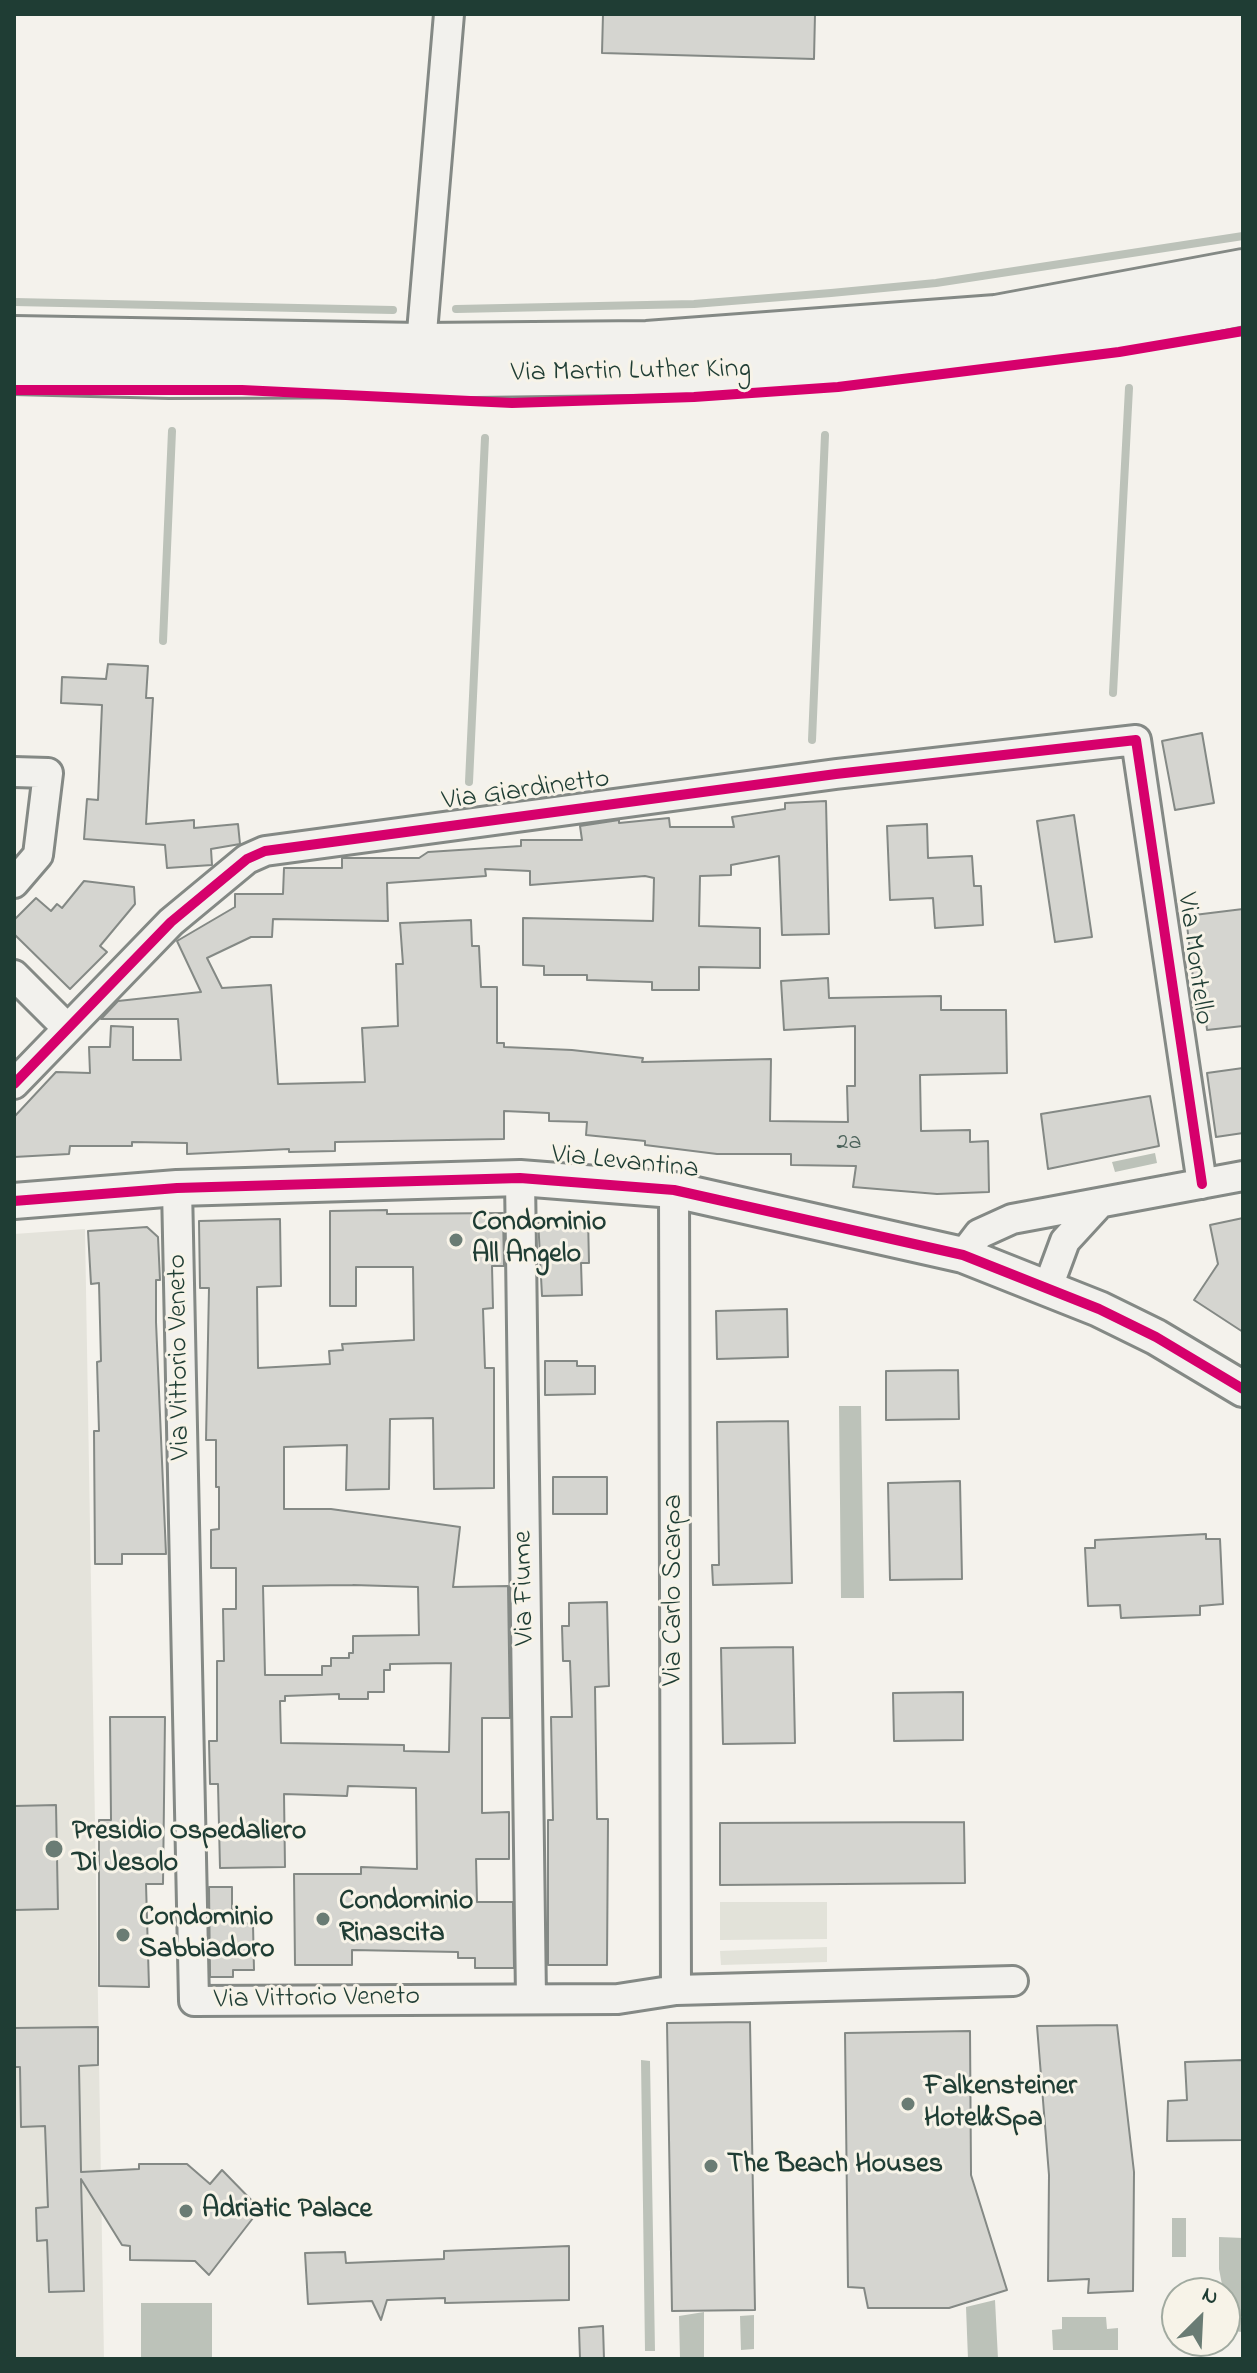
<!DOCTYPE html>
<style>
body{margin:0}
#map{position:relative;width:1257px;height:2373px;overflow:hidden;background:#f4f2ec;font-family:"Indie Flower",sans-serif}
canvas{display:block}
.frame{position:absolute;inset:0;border:16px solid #1f3d34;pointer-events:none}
.north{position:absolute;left:1161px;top:2277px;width:80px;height:80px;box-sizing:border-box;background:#f7f3e8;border:2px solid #a1aaa0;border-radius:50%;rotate:24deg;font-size:22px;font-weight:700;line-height:32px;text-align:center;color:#1f3d34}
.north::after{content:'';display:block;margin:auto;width:28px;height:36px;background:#6a7c74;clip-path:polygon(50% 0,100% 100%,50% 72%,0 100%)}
</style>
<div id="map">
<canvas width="1257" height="2373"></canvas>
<div class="frame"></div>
<div class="north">N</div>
</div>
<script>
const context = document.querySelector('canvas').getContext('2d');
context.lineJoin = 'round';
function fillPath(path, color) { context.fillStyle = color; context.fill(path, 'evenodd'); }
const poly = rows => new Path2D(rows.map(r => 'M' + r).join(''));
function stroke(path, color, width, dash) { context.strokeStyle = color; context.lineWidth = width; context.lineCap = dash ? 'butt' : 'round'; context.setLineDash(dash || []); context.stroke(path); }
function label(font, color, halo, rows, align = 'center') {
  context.font = font + ' "Indie Flower",sans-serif'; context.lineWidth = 6; context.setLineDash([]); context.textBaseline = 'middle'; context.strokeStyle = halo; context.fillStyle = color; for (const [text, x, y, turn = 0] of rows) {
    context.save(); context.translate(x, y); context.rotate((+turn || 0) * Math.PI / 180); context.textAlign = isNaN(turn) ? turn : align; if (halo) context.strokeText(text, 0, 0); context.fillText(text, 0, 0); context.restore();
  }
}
fillPath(poly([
 [85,1229,104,2359,14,2359,14,1234]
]), '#e4e3db');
fillPath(poly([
 [720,1902,827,1902,827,1939,720,1940],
 [827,1947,827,1962,721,1965,720,1951]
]), '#e2e2d9');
fillPath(poly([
 [1155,1153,1157,1163,1115,1172,1112,1162],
 [839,1406,861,1406,864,1598,841,1598],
 [641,2060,650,2061,655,2351,645,2351],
 [1172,2218,1186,2218,1186,2257,1172,2257],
 [1219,2237,1243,2238,1243,2332,1231,2331,1219,2269],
 [995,2300,998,2359,968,2359,966,2307],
 [141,2303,212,2303,212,2357,141,2358],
 [704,2312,704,2359,680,2359,679,2316],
 [754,2315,754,2349,741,2350,740,2316],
 [1062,2317,1106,2317,1107,2329,1118,2328,1118,2350,1053,2350,1052,2330,1062,2329]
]), '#bcc2b9');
stroke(poly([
 [14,302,393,310],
 [456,309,694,304,831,293,936,283,1243,236],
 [163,641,172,431],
 [1113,693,1129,388],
 [812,740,825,435],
 [469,782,485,438]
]), '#bcc2b9', 8);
const building = poly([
 [603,14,815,14,814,59,602,53,603,14],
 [108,664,148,666,146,698,153,698,146,824,194,820,194,828,238,824,240,844,211,849,212,865,167,868,165,845,84,839,87,799,98,800,102,705,61,703,62,677,106,679,108,664],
 [1202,733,1214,803,1175,810,1162,741,1202,733],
 [826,801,829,934,782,935,779,856,731,865,731,875,700,876,699,926,760,928,760,968,699,967,699,990,652,990,652,982,587,980,587,975,544,975,544,966,523,965,523,918,653,921,654,878,645,876,530,885,530,871,485,869,486,876,387,883,388,921,273,919,272,937,251,937,207,958,222,988,271,985,278,1084,365,1082,362,1028,398,1026,396,964,403,964,400,923,471,920,472,946,479,946,481,987,497,987,497,1043,504,1043,504,1047,572,1050,643,1058,642,1062,771,1059,770,1121,848,1122,847,1086,855,1086,855,1026,784,1030,781,981,828,978,829,998,941,996,941,1010,1006,1010,1007,1073,920,1075,921,1131,970,1130,970,1142,988,1141,989,1192,937,1194,853,1187,856,1166,791,1165,791,1154,717,1154,645,1145,645,1141,586,1135,587,1122,549,1121,549,1113,504,1111,504,1139,335,1142,335,1151,289,1152,289,1149,187,1154,187,1143,132,1142,132,1146,70,1146,69,1154,14,1157,14,1117,56,1072,90,1073,89,1047,110,1047,111,1026,133,1027,133,1060,181,1060,178,1019,101,1019,118,1001,201,992,177,941,235,907,235,894,283,894,284,868,342,868,342,858,419,858,428,852,521,846,521,840,582,840,580,826,619,820,619,823,669,818,670,827,734,827,732,817,785,809,785,803,826,801],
 [1074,815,1092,937,1055,942,1037,821,1074,815],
 [927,824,928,858,972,856,974,886,981,886,983,925,935,928,933,898,890,900,887,826,927,824],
 [84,881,134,887,135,904,100,946,107,952,70,989,14,934,14,920,36,898,51,911,57,904,62,908,84,881],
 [1243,909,1243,1026,1207,1030,1205,1013,1197,1014,1186,916,1243,909],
 [1243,1068,1243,1133,1216,1137,1207,1073,1243,1068],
 [1150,1096,1159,1146,1048,1169,1041,1114,1150,1096],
 [387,1210,387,1214,503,1213,504,1266,492,1266,493,1308,483,1309,485,1368,494,1368,494,1488,434,1489,433,1418,390,1419,389,1489,346,1490,347,1445,284,1447,284,1509,331,1509,460,1527,453,1587,508,1586,510,1718,482,1718,482,1813,509,1812,509,1859,476,1859,477,1902,513,1902,514,1968,475,1968,475,1958,458,1958,458,1952,352,1950,352,1965,295,1965,294,1874,361,1874,361,1867,417,1869,416,1788,348,1786,347,1796,284,1794,285,1867,220,1868,218,1784,210,1784,209,1741,217,1741,217,1661,224,1661,223,1609,236,1609,236,1568,211,1568,211,1530,219,1529,219,1487,216,1487,216,1440,206,1440,209,1288,200,1288,199,1221,280,1219,281,1286,257,1287,258,1368,330,1364,329,1351,343,1350,342,1344,414,1340,413,1267,356,1267,356,1306,330,1306,330,1211,387,1210],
 [353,1585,418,1587,419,1635,353,1636,353,1653,349,1653,349,1658,331,1658,331,1666,322,1666,322,1675,265,1675,263,1586,353,1585],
 [451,1663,449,1752,404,1751,404,1745,281,1743,280,1701,285,1701,285,1696,339,1694,339,1699,368,1699,368,1692,384,1692,384,1670,390,1670,390,1664,451,1663],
 [588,1217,589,1263,581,1263,582,1295,542,1296,538,1218,588,1217],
 [1243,1218,1243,1332,1194,1300,1218,1264,1210,1225,1243,1218],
 [147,1227,158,1237,160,1280,156,1280,156,1322,166,1554,122,1554,122,1564,95,1564,94,1431,99,1431,97,1362,101,1361,99,1283,91,1284,88,1231,147,1227],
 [787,1309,788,1357,717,1359,716,1311,787,1309],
 [545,1361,577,1361,577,1366,595,1366,595,1394,545,1395,545,1361],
 [958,1370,959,1419,886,1420,886,1371,958,1370],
 [788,1421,792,1583,713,1585,712,1565,719,1565,717,1422,788,1421],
 [553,1477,607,1477,607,1514,553,1514,553,1477],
 [960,1481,962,1579,890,1580,888,1483,960,1481],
 [1206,1534,1206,1539,1220,1539,1223,1604,1200,1606,1200,1615,1121,1618,1120,1605,1088,1606,1085,1548,1095,1548,1095,1540,1206,1534],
 [607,1602,609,1686,595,1687,597,1819,608,1819,607,1965,548,1965,548,1820,553,1820,551,1717,572,1717,570,1661,563,1661,562,1626,569,1626,569,1603,607,1602],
 [793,1647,795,1743,723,1744,721,1648,793,1647],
 [963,1692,963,1740,894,1741,893,1693,963,1692],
 [110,1717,165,1717,163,1884,146,1884,149,1987,99,1986,99,1820,111,1820,110,1717],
 [56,1805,58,1909,14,1910,14,1806,56,1805],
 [964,1822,965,1883,720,1885,720,1823,964,1822],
 [209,1887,232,1887,232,1916,240,1916,240,1923,253,1924,254,1970,233,1970,233,1977,210,1977,209,1887],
 [750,2022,755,2310,672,2311,667,2023,750,2022],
 [1117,2025,1134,2172,1133,2291,1088,2293,1089,2279,1048,2281,1049,2175,1037,2026,1117,2025],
 [98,2027,98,2065,79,2066,81,2172,139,2169,139,2164,187,2164,210,2184,222,2170,260,2209,209,2275,195,2261,130,2260,130,2246,122,2245,81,2179,84,2291,49,2292,47,2240,37,2241,36,2208,48,2207,45,2126,21,2127,20,2067,14,2067,14,2028,98,2027],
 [970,2031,971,2175,1007,2290,949,2308,868,2308,864,2288,848,2287,845,2033,970,2031],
 [1243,2060,1243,2140,1167,2141,1168,2101,1187,2100,1185,2062,1243,2060],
 [569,2246,569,2300,445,2303,445,2298,387,2300,381,2320,372,2301,308,2304,305,2253,345,2252,346,2263,444,2259,444,2251,569,2246],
 [603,2326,604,2359,580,2359,579,2328,603,2326]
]);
fillPath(building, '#d5d5d0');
stroke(building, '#848985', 2);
const minor = poly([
 [421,344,449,14],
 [14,772,48,773,38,855,14,883],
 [14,975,67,1028],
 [14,1084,171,922,247,859,265,851,836,774,1136,740,1202,1184],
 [520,1178,531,1998],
 [177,1188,194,2001,618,1999,676,1990,1013,1981],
 [674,1190,676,1990],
 [963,1255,979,1234,1012,1219,1243,1176],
 [1048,1287,1065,1241,1099,1204]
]);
const tertiary = poly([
 [14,1201,177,1188,520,1178,674,1190,963,1255,1099,1309,1156,1337,1243,1389]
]);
const secondary = poly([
 [14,337,421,344,647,342,996,316,1243,270],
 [14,373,169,377,476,376,704,373,824,367,1084,337,1243,305]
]);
stroke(minor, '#848985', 34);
stroke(tertiary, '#848985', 40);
stroke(secondary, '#848985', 46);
stroke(minor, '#f2f1ed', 28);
stroke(tertiary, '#f2f1ed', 34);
stroke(secondary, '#f2f1ed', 40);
stroke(poly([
 [14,390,242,390,512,403,694,397,838,387,1119,352,1243,331],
 [14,1084,171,922,247,859,265,851,836,774,1136,740,1202,1184],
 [14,1201,177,1188,520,1178,674,1190,963,1255,1099,1309,1156,1337,1243,1389]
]), '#d6006c', 10);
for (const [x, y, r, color] of [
 [456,1240,8,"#6a7c74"],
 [54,1849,10,"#6a7c74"],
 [323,1919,8,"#6a7c74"],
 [123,1935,8,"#6a7c74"],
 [908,2104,8,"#6a7c74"],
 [711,2166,8,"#6a7c74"],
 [186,2211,8,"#6a7c74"]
]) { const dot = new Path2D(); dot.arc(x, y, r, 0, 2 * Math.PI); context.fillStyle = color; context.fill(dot); stroke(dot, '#f7f3e8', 3); }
label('24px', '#4c635b', null, [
 ["2a",849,1144]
]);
label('28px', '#1f3d34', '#f7f3e8', [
 ["Via Martin Luther King",631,373,-1],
 ["Via Giardinetto",526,792,-8],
 ["Via Montello",1193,959,82],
 ["Via Levantina",625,1164,6],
 ["Via Vittorio Veneto",181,1357,-91],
 ["Via Fiume",526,1588,-91],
 ["Via Carlo Scarpa",675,1590,-90],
 ["Via Vittorio Veneto",317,2000,-1]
]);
label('bold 28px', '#1f3d34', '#f7f3e8', [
 ["Condominio",472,1224],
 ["All Angelo",472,1256],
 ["Presidio Ospedaliero",72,1833],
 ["Di Jesolo",72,1865],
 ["Condominio",339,1903],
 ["Rinascita",339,1935],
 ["Condominio",139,1919],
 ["Sabbiadoro",139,1951],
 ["Falkensteiner",924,2088],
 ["Hotel&Spa",924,2120],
 ["The Beach Houses",727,2166],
 ["Adriatic Palace",202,2211]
], 'left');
</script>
